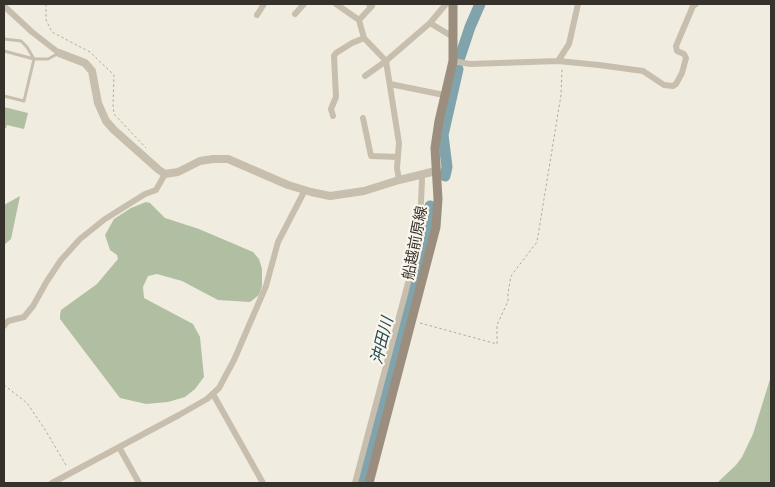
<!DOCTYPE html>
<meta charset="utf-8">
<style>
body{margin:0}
#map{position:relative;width:775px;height:487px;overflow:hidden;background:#f1ece0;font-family:"DejaVu Sans",sans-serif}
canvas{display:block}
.frame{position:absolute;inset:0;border:5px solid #37312b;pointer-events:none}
</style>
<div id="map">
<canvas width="775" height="487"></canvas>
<div class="frame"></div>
</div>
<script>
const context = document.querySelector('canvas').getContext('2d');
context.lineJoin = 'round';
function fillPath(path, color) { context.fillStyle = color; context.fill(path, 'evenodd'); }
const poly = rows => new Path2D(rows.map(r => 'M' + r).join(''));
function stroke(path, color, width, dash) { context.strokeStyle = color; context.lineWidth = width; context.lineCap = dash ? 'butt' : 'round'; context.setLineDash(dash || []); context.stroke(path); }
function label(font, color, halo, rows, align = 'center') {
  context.font = font + ' "DejaVu Sans","Noto Sans JP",sans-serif'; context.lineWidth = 4.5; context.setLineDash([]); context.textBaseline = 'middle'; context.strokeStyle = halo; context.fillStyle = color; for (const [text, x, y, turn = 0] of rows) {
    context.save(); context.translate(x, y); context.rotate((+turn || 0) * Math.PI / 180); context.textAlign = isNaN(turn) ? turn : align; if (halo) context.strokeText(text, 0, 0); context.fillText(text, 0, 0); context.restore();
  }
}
fillPath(poly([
 [4,107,28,113,24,129,7,125,6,128,4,128],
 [20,196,11,239,4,245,4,205],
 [146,202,150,203,165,218,199,229,253,252,259,259,262,269,262,286,259,295,250,302,218,300,182,281,157,274,148,276,143,287,144,298,193,324,200,337,204,377,195,389,185,397,168,402,146,404,120,398,60,319,60,315,61,310,97,284,118,259,117,255,110,250,105,235,114,219,131,208],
 [771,376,771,483,717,483,736,465,742,457,753,434]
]), '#b0bfa1');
stroke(poly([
 [460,57,470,27,480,4],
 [445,176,447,167,443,135,458,69],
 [363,483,429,227,428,217,430,206]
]), '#81a3ac', 11);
stroke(poly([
 [46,4,46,20,52,32,90,52,114,75,113,105,114,114,146,148],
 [420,323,497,344,497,325,508,301,508,293,511,276,537,242,561,95,562,69],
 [4,385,27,403,46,431,67,467]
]), '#b4a997', 1, [2.5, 2.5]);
stroke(poly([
 [4,39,21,41,27,47,34,59,24,101,4,96],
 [4,51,34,59,48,59,59,53]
]), '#c8bead', 3);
stroke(poly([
 [336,4,359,20,364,38,386,61,399,143,397,168,399,180],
 [4,6,32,32,59,53],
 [295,14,304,4],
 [257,15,264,4],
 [359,20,372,6,369,4],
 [430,23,453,37],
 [453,61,470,64,558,61,599,65,643,71,664,85,673,86,676,84,682,73,686,58,684,54,677,51,676,46,693,6,696,4],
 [558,61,569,44,578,4],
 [365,76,386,61,430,23,446,4],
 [390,84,444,95],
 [333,116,331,109,336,97,334,56,336,53,352,43,364,38],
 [363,118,371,156,398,157],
 [4,326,8,321,24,317,33,306,47,281,61,260,80,239,105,219,145,194,156,190,165,174],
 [213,394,263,483],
 [119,447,139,483],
 [52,483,179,415,207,399,219,388,234,360,266,286,278,242,305,190],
 [355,483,418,245,420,223,422,180,421,175]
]), '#c8bead', 6);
stroke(poly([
 [59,53,85,63,92,71,98,103,106,121,114,130,159,170,165,174,178,172,200,161,213,159,228,159,288,185,311,192,330,196,364,191,399,180,436,171]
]), '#c8bead', 8);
stroke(poly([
 [369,483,436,227,438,199,435,148,439,121,453,61,453,4]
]), '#9c8e7e', 9);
label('15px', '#37312b', '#f9f5ec', [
 ["船越前原線",416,243,-79]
]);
label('italic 16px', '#244a56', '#f9f5ec', [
 ["沖田川",383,341,-76]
]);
</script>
